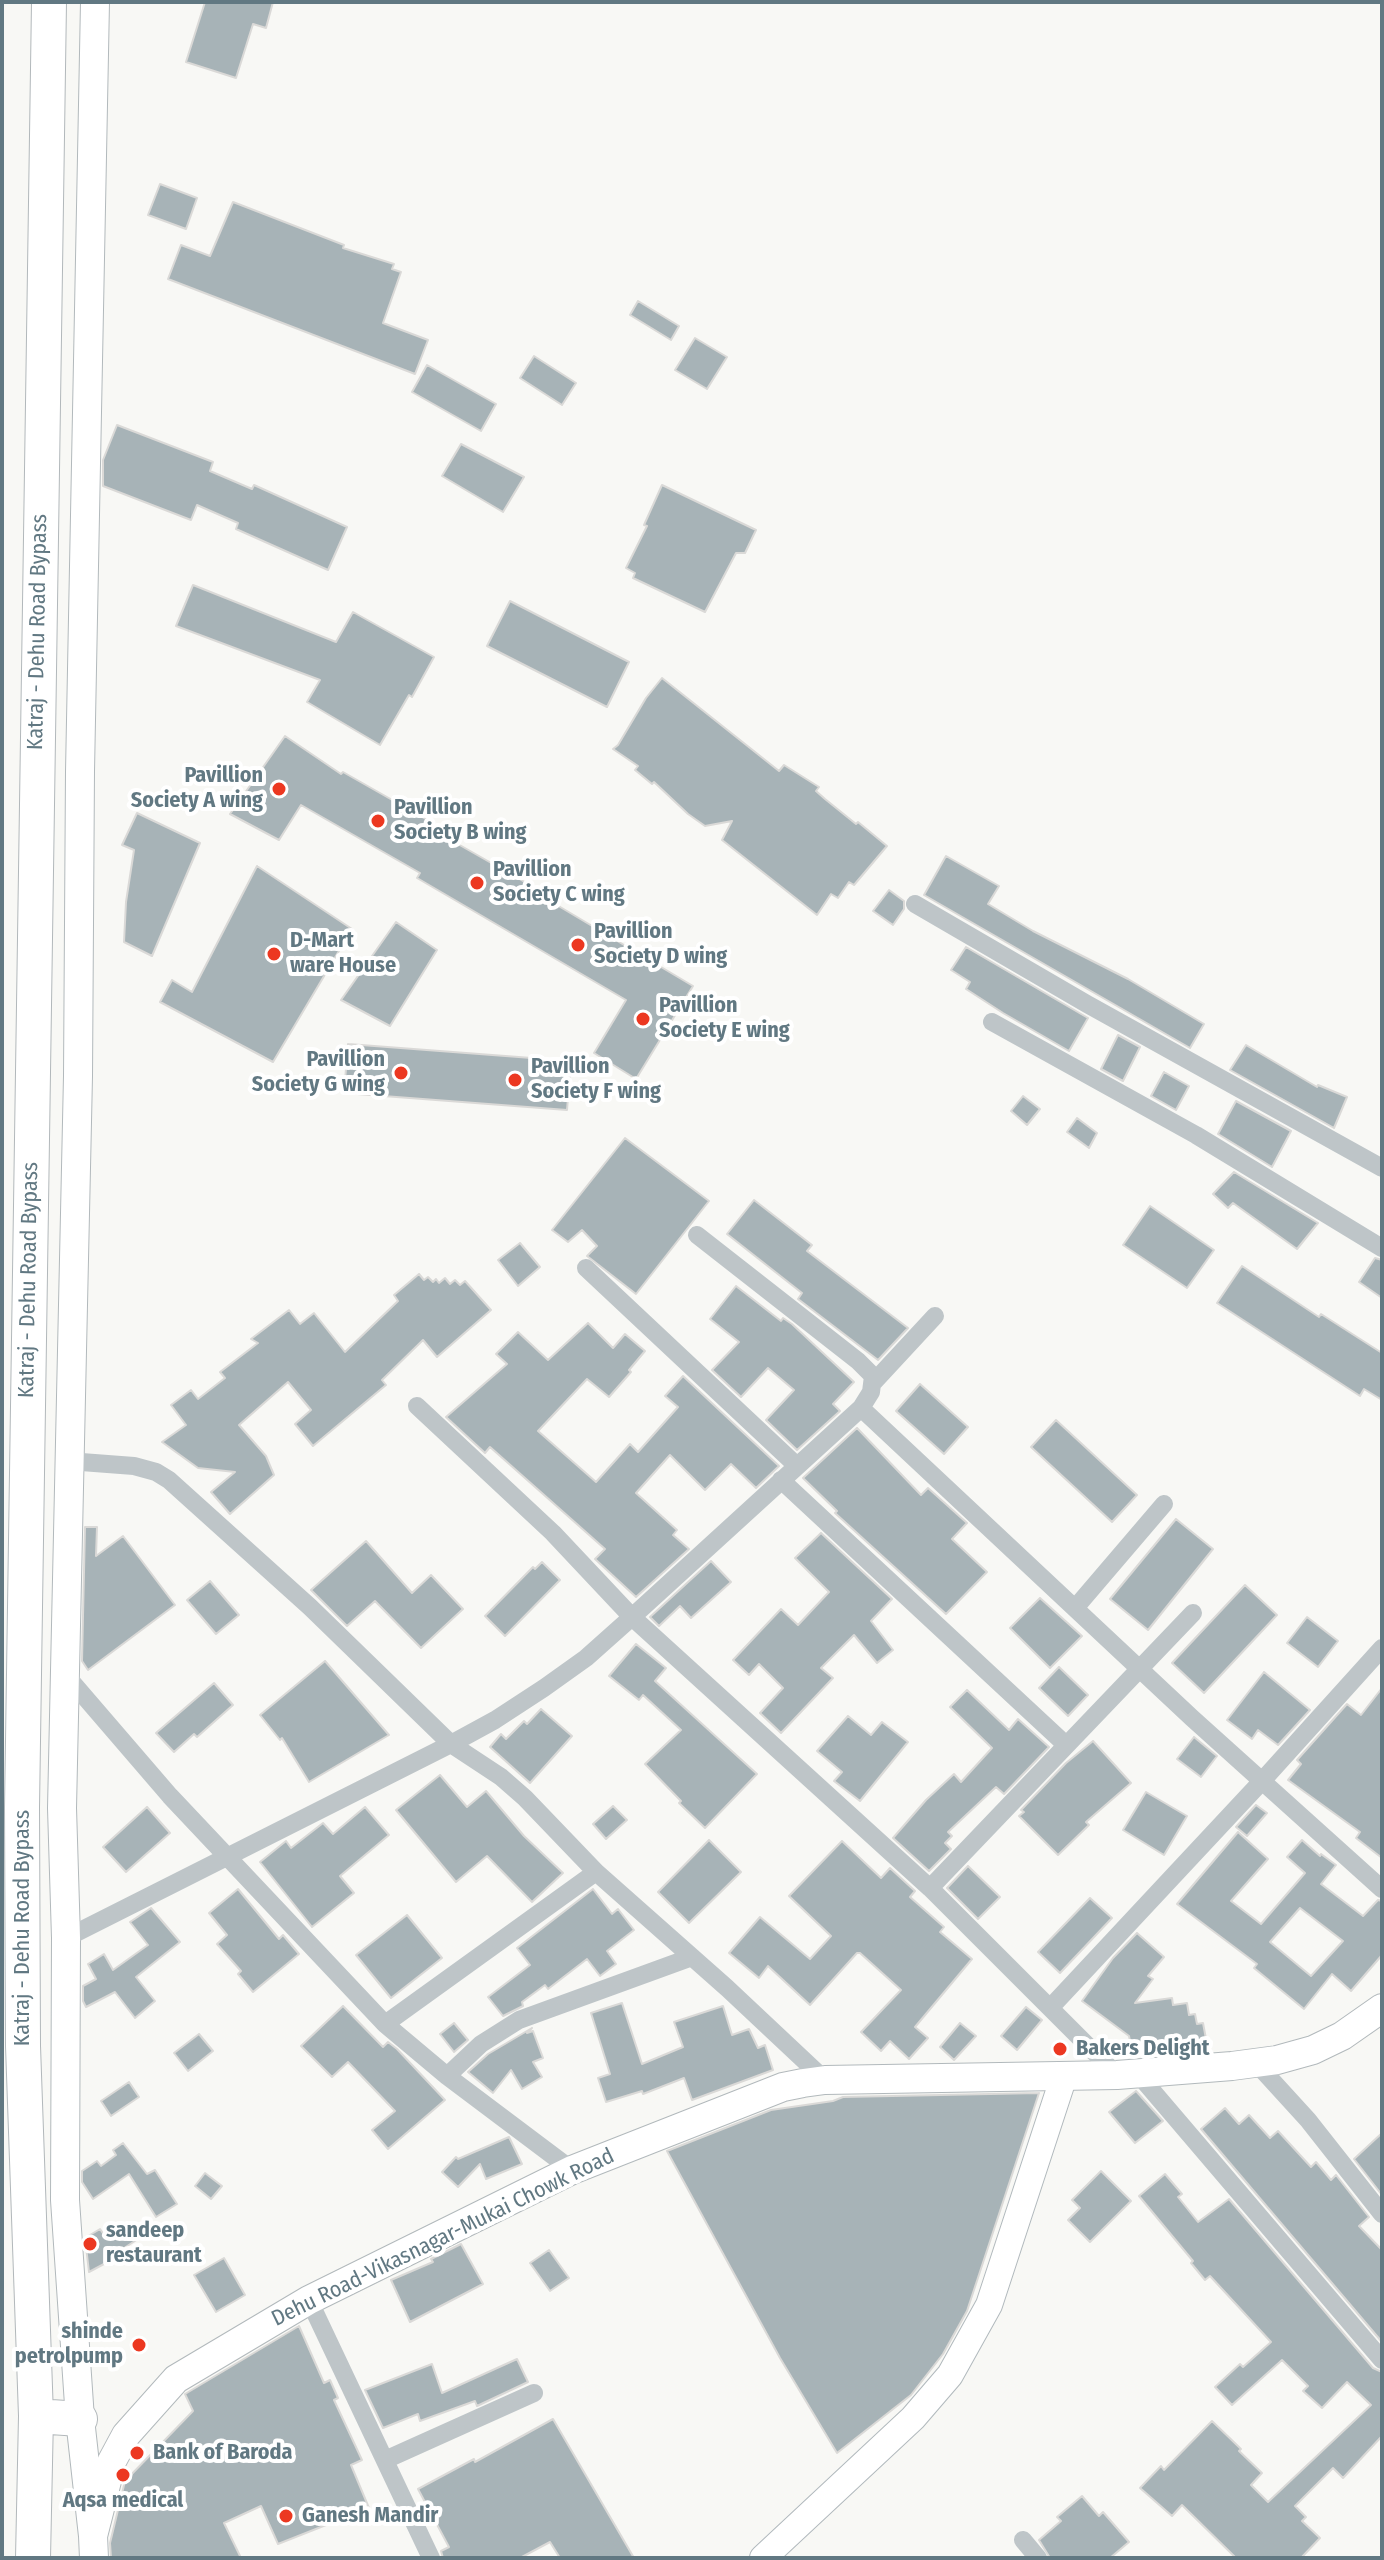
<!DOCTYPE html>
<style>
body{margin:0}
#map{position:relative;width:1384px;height:2560px;overflow:hidden;background:#f8f8f5;font-family:"Fira Sans Condensed",sans-serif}
canvas{display:block}
.frame{position:absolute;inset:0;border:4px solid #617882;pointer-events:none}
</style>
<div id="map">
<canvas width="1384" height="2560"></canvas>
<div class="frame"></div>
</div>
<script>
const context = document.querySelector('canvas').getContext('2d');
context.lineJoin = 'round';
function fillPath(path, color) { context.fillStyle = color; context.fill(path, 'evenodd'); }
const poly = rows => new Path2D(rows.map(r => 'M' + r).join(''));
function stroke(path, color, width, dash) { context.strokeStyle = color; context.lineWidth = width; context.lineCap = dash ? 'butt' : 'round'; context.setLineDash(dash || []); context.stroke(path); }
function label(font, color, halo, rows, align = 'center') {
  context.font = font + ' "Fira Sans Condensed",sans-serif'; context.lineWidth = 8; context.setLineDash([]); context.textBaseline = 'middle'; context.strokeStyle = halo; context.fillStyle = color; for (const [text, x, y, turn = 0] of rows) {
    context.save(); context.translate(x, y); context.rotate((+turn || 0) * Math.PI / 180); context.textAlign = isNaN(turn) ? turn : align; if (halo) context.strokeText(text, 0, 0); context.fillText(text, 0, 0); context.restore();
  }
}
const building = poly([
 [205,2,273,2,266,28,253,24,236,78,186,62,205,2],
 [160,184,197,198,186,229,148,215,160,184],
 [233,202,344,245,343,248,394,264,392,269,401,272,383,323,428,340,415,374,168,279,181,245,210,256,233,202],
 [638,301,679,326,671,340,630,315,638,301],
 [695,338,727,357,707,389,675,370,695,338],
 [534,356,576,383,562,405,520,378,534,356],
 [427,365,496,404,481,431,412,392,427,365],
 [117,425,213,462,210,471,252,489,254,485,347,527,328,570,236,529,238,523,197,505,191,520,103,486,103,460,117,425],
 [461,444,524,477,503,512,442,476,461,444],
 [662,485,756,530,745,553,736,553,705,612,633,578,635,573,626,568,647,526,644,525,662,485],
 [193,585,336,642,353,612,434,657,412,697,409,695,380,745,307,702,320,680,176,626,193,585],
 [510,601,629,662,607,707,487,646,510,601],
 [662,678,779,771,784,765,819,787,816,791,825,799,856,824,858,822,887,846,854,885,849,882,838,898,831,894,817,915,722,840,732,821,705,826,688,814,654,782,652,784,635,770,638,766,613,749,618,745,646,698,662,678],
 [285,736,341,774,343,772,438,826,435,831,537,889,535,892,693,986,636,1079,594,1053,626,1000,417,878,420,873,301,805,279,840,230,814,285,736],
 [137,813,200,843,152,956,124,942,126,902,134,850,122,845,137,813],
 [946,856,999,886,988,904,1033,931,1128,979,1204,1024,1190,1048,924,895,946,856],
 [257,866,352,929,273,1062,160,1002,172,980,192,992,257,866],
 [889,890,904,901,904,909,893,925,873,911,889,890],
 [396,922,437,950,390,1026,341,1000,396,922],
 [966,947,1088,1018,1069,1051,1003,1013,966,989,970,982,951,970,966,947],
 [1118,1035,1140,1047,1123,1081,1101,1069,1118,1035],
 [348,1044,571,1061,567,1110,344,1093,348,1044],
 [1246,1045,1317,1087,1318,1085,1347,1097,1334,1128,1230,1070,1246,1045],
 [1164,1072,1189,1086,1176,1110,1151,1096,1164,1072],
 [1023,1096,1040,1109,1027,1125,1011,1111,1023,1096],
 [1236,1101,1291,1131,1272,1167,1218,1134,1236,1101],
 [1077,1118,1097,1133,1089,1148,1067,1132,1077,1118],
 [625,1138,709,1201,636,1294,587,1256,597,1246,582,1230,568,1242,552,1230,625,1138],
 [1234,1172,1318,1223,1297,1249,1233,1203,1228,1208,1213,1194,1234,1172],
 [754,1200,812,1245,807,1251,908,1328,878,1360,798,1299,802,1293,727,1234,754,1200],
 [1150,1206,1214,1250,1187,1288,1123,1245,1150,1206],
 [520,1243,540,1267,518,1286,498,1260,520,1243],
 [1375,1258,1382,1260,1382,1298,1359,1282,1375,1258],
 [1242,1266,1319,1317,1321,1314,1382,1353,1382,1400,1364,1389,1360,1396,1217,1303,1242,1266],
 [419,1274,424,1280,428,1277,433,1282,436,1279,439,1283,445,1278,450,1284,455,1280,460,1285,465,1281,491,1310,437,1357,423,1340,382,1380,386,1385,313,1446,295,1424,311,1410,288,1382,239,1425,266,1456,274,1475,230,1514,211,1492,235,1472,198,1468,162,1442,186,1425,171,1405,191,1390,198,1399,225,1378,220,1372,258,1343,251,1339,289,1310,300,1324,314,1313,345,1352,398,1301,394,1295,419,1274],
 [736,1286,781,1321,783,1318,792,1324,854,1382,833,1404,840,1411,797,1450,766,1420,794,1390,768,1368,741,1397,712,1370,739,1342,710,1319,736,1286],
 [588,1323,613,1348,625,1334,645,1351,629,1370,631,1372,609,1397,587,1379,538,1431,596,1482,630,1444,638,1452,678,1407,665,1396,683,1376,779,1466,756,1488,731,1464,705,1490,670,1455,636,1493,677,1530,673,1535,689,1549,636,1597,595,1559,605,1549,490,1447,485,1453,446,1417,507,1364,496,1354,518,1332,548,1360,588,1323],
 [920,1384,968,1427,944,1454,896,1411,920,1384],
 [1056,1420,1137,1495,1112,1522,1031,1447,1056,1420],
 [857,1428,921,1495,928,1488,967,1523,952,1539,987,1572,946,1614,835,1513,837,1511,803,1478,857,1428],
 [1176,1519,1213,1549,1148,1630,1110,1599,1176,1519],
 [85,1527,97,1527,96,1556,123,1536,175,1605,88,1670,82,1661,85,1527],
 [821,1533,892,1599,871,1621,893,1650,877,1663,854,1635,821,1668,833,1678,781,1733,760,1713,783,1688,759,1664,749,1675,733,1660,781,1609,798,1625,829,1592,795,1558,821,1533],
 [366,1541,412,1593,431,1575,463,1609,421,1648,375,1601,347,1626,311,1590,366,1541],
 [711,1561,731,1582,691,1618,680,1606,659,1626,650,1617,711,1561],
 [542,1562,560,1580,505,1636,485,1616,533,1567,535,1569,542,1562],
 [210,1581,239,1615,216,1634,187,1600,210,1581],
 [1245,1585,1277,1615,1204,1693,1172,1663,1245,1585],
 [1040,1598,1082,1636,1050,1668,1010,1628,1040,1598],
 [1307,1617,1338,1641,1318,1667,1287,1643,1307,1617],
 [636,1644,666,1668,655,1681,757,1774,705,1828,679,1803,681,1801,645,1764,681,1730,643,1695,639,1700,609,1676,636,1644],
 [325,1661,389,1735,309,1782,282,1738,280,1740,260,1715,325,1661],
 [1059,1667,1088,1695,1068,1716,1039,1688,1059,1667],
 [1264,1672,1310,1710,1278,1745,1258,1730,1252,1739,1227,1720,1264,1672],
 [214,1683,233,1705,197,1737,194,1734,174,1752,156,1733,214,1683],
 [1382,1688,1382,1858,1356,1838,1360,1832,1288,1780,1301,1764,1297,1760,1347,1704,1361,1715,1382,1688],
 [967,1690,1009,1730,1018,1719,1049,1747,1004,1794,996,1787,948,1832,952,1836,945,1843,951,1849,929,1871,893,1838,926,1800,954,1774,961,1782,992,1748,950,1707,967,1690],
 [541,1709,572,1736,530,1783,490,1747,501,1734,506,1739,524,1721,527,1724,541,1709],
 [848,1716,871,1735,882,1722,908,1742,860,1801,834,1781,842,1772,817,1751,848,1716],
 [1194,1737,1217,1756,1201,1777,1177,1759,1194,1737],
 [1093,1741,1131,1783,1086,1822,1089,1825,1058,1855,1019,1816,1024,1812,1021,1810,1066,1763,1093,1741],
 [440,1775,467,1807,486,1791,524,1836,563,1873,532,1902,487,1856,456,1882,396,1810,440,1775],
 [1146,1792,1187,1816,1164,1855,1123,1830,1146,1792],
 [1256,1805,1267,1813,1247,1836,1236,1827,1256,1805],
 [613,1806,627,1820,606,1839,593,1824,613,1806],
 [147,1807,170,1833,126,1872,103,1847,147,1807],
 [365,1807,389,1835,340,1876,354,1893,312,1927,260,1862,286,1841,291,1848,323,1823,333,1834,365,1807],
 [1238,1832,1268,1859,1231,1901,1261,1924,1305,1873,1287,1857,1302,1840,1320,1856,1321,1854,1336,1865,1321,1884,1363,1916,1378,1900,1382,1901,1382,1955,1351,1991,1332,1974,1304,2009,1254,1968,1257,1964,1177,1904,1238,1832],
 [1300,1908,1343,1941,1311,1976,1270,1942,1300,1908],
 [709,1840,741,1872,689,1923,658,1892,709,1840],
 [842,1841,881,1878,890,1868,915,1891,910,1897,944,1927,940,1932,972,1959,915,2027,928,2038,909,2059,890,2041,881,2051,861,2032,901,1990,860,1953,857,1953,810,2005,768,1966,759,1978,729,1953,760,1917,810,1959,831,1936,789,1896,842,1841],
 [968,1866,1000,1897,978,1919,947,1888,968,1866],
 [238,1889,279,1939,283,1935,299,1954,253,1992,238,1974,241,1971,217,1944,227,1935,209,1913,238,1889],
 [593,1889,612,1914,618,1909,634,1930,607,1951,616,1964,600,1976,587,1959,548,1989,545,1985,522,2002,523,2006,503,2016,488,1997,530,1965,517,1948,593,1889],
 [1090,1898,1112,1918,1060,1973,1038,1952,1090,1898],
 [151,1908,180,1942,136,1977,155,2001,135,2018,115,1992,86,2007,83,2001,83,1986,96,1979,88,1964,104,1954,113,1970,148,1945,130,1922,151,1908],
 [407,1915,442,1958,391,1998,356,1955,407,1915],
 [1137,1933,1164,1957,1148,1976,1153,1979,1135,2003,1172,1998,1173,2005,1187,2003,1189,2015,1195,2014,1197,2024,1203,2023,1206,2039,1132,2051,1129,2036,1082,2001,1113,1958,1137,1933],
 [622,2003,642,2064,683,2047,674,2022,723,2006,732,2035,749,2029,758,2048,765,2045,773,2070,692,2100,684,2078,643,2094,642,2091,606,2102,598,2078,610,2074,591,2013,622,2003],
 [343,2006,383,2047,388,2042,397,2049,445,2100,388,2149,372,2130,395,2111,348,2062,332,2077,301,2046,343,2006],
 [1026,2007,1042,2020,1017,2050,1001,2036,1026,2007],
 [454,2023,468,2040,454,2052,440,2034,454,2023],
 [960,2023,976,2036,954,2060,940,2047,960,2023],
 [532,2028,527,2033,533,2031,543,2058,533,2062,542,2077,522,2089,511,2070,493,2093,468,2072,488,2054,532,2028],
 [199,2034,213,2051,188,2071,174,2053,199,2034],
 [129,2082,139,2097,111,2116,101,2101,129,2082],
 [1136,2091,1163,2121,1135,2143,1109,2112,1136,2091],
 [1039,2093,967,2311,943,2354,911,2395,837,2453,780,2358,667,2151,771,2110,833,2101,843,2097,1039,2093],
 [1225,2108,1239,2124,1249,2115,1270,2138,1278,2131,1311,2167,1316,2162,1331,2180,1336,2175,1369,2217,1359,2226,1382,2250,1382,2342,1201,2129,1225,2108],
 [1382,2133,1382,2195,1354,2159,1382,2133],
 [509,2137,522,2164,486,2179,480,2164,458,2187,442,2172,456,2157,458,2159,509,2137],
 [123,2143,147,2174,155,2170,177,2204,156,2217,129,2174,93,2199,82,2182,82,2171,97,2161,101,2166,116,2155,113,2150,123,2143],
 [1101,2171,1131,2201,1090,2242,1068,2220,1080,2208,1072,2200,1101,2171],
 [205,2173,222,2186,211,2199,195,2186,205,2173],
 [1165,2174,1182,2194,1178,2197,1198,2222,1229,2199,1373,2368,1382,2372,1382,2436,1343,2478,1333,2468,1295,2506,1306,2517,1302,2521,1320,2538,1301,2558,1236,2558,1182,2505,1172,2516,1140,2488,1161,2466,1164,2470,1212,2421,1241,2449,1239,2451,1262,2473,1251,2485,1268,2502,1371,2405,1347,2382,1322,2408,1303,2391,1308,2386,1282,2360,1232,2405,1215,2387,1240,2364,1243,2367,1271,2342,1210,2276,1205,2280,1191,2263,1193,2261,1139,2196,1165,2174],
 [132,2223,141,2237,115,2254,117,2257,89,2272,85,2238,100,2229,107,2239,132,2223],
 [461,2244,483,2284,410,2322,391,2280,433,2262,431,2259,461,2244],
 [549,2250,569,2278,550,2291,530,2263,549,2250],
 [224,2258,245,2295,216,2312,194,2275,224,2258],
 [299,2326,324,2383,330,2380,338,2398,334,2400,362,2460,351,2465,369,2508,278,2544,261,2506,224,2523,241,2558,111,2558,110,2543,125,2481,193,2411,185,2394,299,2326],
 [517,2359,528,2382,477,2406,475,2401,420,2421,418,2414,383,2428,365,2390,432,2364,442,2393,517,2359],
 [553,2419,634,2558,560,2558,550,2542,520,2558,443,2558,441,2551,449,2547,418,2489,474,2459,475,2462,553,2419],
 [1082,2496,1099,2516,1103,2512,1129,2542,1110,2558,1050,2558,1039,2540,1061,2521,1057,2517,1082,2496]
]);
fillPath(building, '#a7b3b7');
stroke(building, '#dad9d7', 2);
const secondary = poly([
 [763,2558,913,2418,950,2375,989,2305,1064,2076]
]);
const primary = poly([
 [93,2536,80,2419,65,2200,66,1938,62,1808,78,1076,80,771,95,2],
 [94,2558,93,2536,112,2461,126,2435,176,2379,309,2300,572,2170,783,2087,803,2083,825,2080,1117,2075,1232,2066,1277,2060,1313,2050,1342,2036,1382,2008]
]);
const highway = poly([
 [36,2416,80,2419],
 [33,2558,36,2416,23,2046,22,1806,49,2]
]);
stroke(secondary, '#b1b9bd', 28);
stroke(primary, '#b2b9bc', 30);
stroke(highway, '#b2b8bb', 36);
stroke(poly([
 [915,904,1087,1004,1382,1168],
 [992,1022,1196,1135,1382,1248],
 [586,1268,796,1465],
 [872,1384,935,1316],
 [417,1406,553,1533,632,1617,930,1888,1117,2075],
 [861,1408,1192,1718,1382,1889],
 [68,1461,134,1466,156,1472,169,1480,310,1607,451,1744,501,1777,525,1798,596,1872,727,1988,825,2080],
 [781,1480,1065,1744],
 [1076,1607,1164,1504],
 [65,1674,170,1796,385,2024,447,2076,572,2170],
 [930,1888,1193,1613],
 [66,1938,451,1744,495,1720,544,1688,586,1658,632,1617,861,1408,871,1392,873,1376,858,1361,697,1235],
 [1050,2008,1262,1781,1382,1648],
 [385,2024,596,1872],
 [1256,2063,1308,2120,1382,2214],
 [1138,2074,1382,2360],
 [447,2076,481,2044,519,2020,692,1957],
 [309,2300,431,2558],
 [385,2460,534,2393],
 [1023,2540,1038,2558]
]), '#bec5c8', 18);
stroke(secondary, '#fff', 26);
stroke(primary, '#fff', 28);
stroke(highway, '#fff', 34);
for (const [x, y, r, color] of [
 [279,789,8,"#ec3821"],
 [378,821,8,"#ec3821"],
 [477,883,8,"#ec3821"],
 [578,945,8,"#ec3821"],
 [274,954,8,"#ec3821"],
 [643,1019,8,"#ec3821"],
 [401,1073,8,"#ec3821"],
 [515,1080,8,"#ec3821"],
 [1060,2049,8,"#ec3821"],
 [90,2244,8,"#ec3821"],
 [139,2345,8,"#ec3821"],
 [137,2453,8,"#ec3821"],
 [123,2475,8,"#ec3821"],
 [286,2516,8,"#ec3821"]
]) { const dot = new Path2D(); dot.arc(x, y, r, 0, 2 * Math.PI); context.fillStyle = color; context.fill(dot); stroke(dot, '#fff', 3); }
label('22px', '#617882', '#fff', [
 ["Katraj - Dehu Road Bypass",38,632,-89],
 ["Katraj - Dehu Road Bypass",29,1280,-89],
 ["Katraj - Dehu Road Bypass",23,1928,-90],
 ["Dehu Road-Vikasnagar-Mukai Chowk Road",443,2238,-26]
]);
label('bold 22px', '#617882', '#fff', [
 ["Pavillion",263,776,"right"],
 ["Society A wing",263,801,"right"],
 ["Pavillion",394,808],
 ["Society B wing",394,833],
 ["Pavillion",493,870],
 ["Society C wing",493,895],
 ["Pavillion",594,932],
 ["Society D wing",594,957],
 ["D-Mart",290,941],
 ["ware House",290,966],
 ["Pavillion",659,1006],
 ["Society E wing",659,1031],
 ["Pavillion",385,1060,"right"],
 ["Society G wing",385,1085,"right"],
 ["Pavillion",531,1067],
 ["Society F wing",531,1092],
 ["Bakers Delight",1076,2049],
 ["sandeep",106,2231],
 ["restaurant",106,2256],
 ["shinde",123,2332,"right"],
 ["petrolpump",123,2357,"right"],
 ["Bank of Baroda",153,2453],
 ["Aqsa medical",123,2501,"center"],
 ["Ganesh Mandir",302,2516]
], 'left');
</script>
